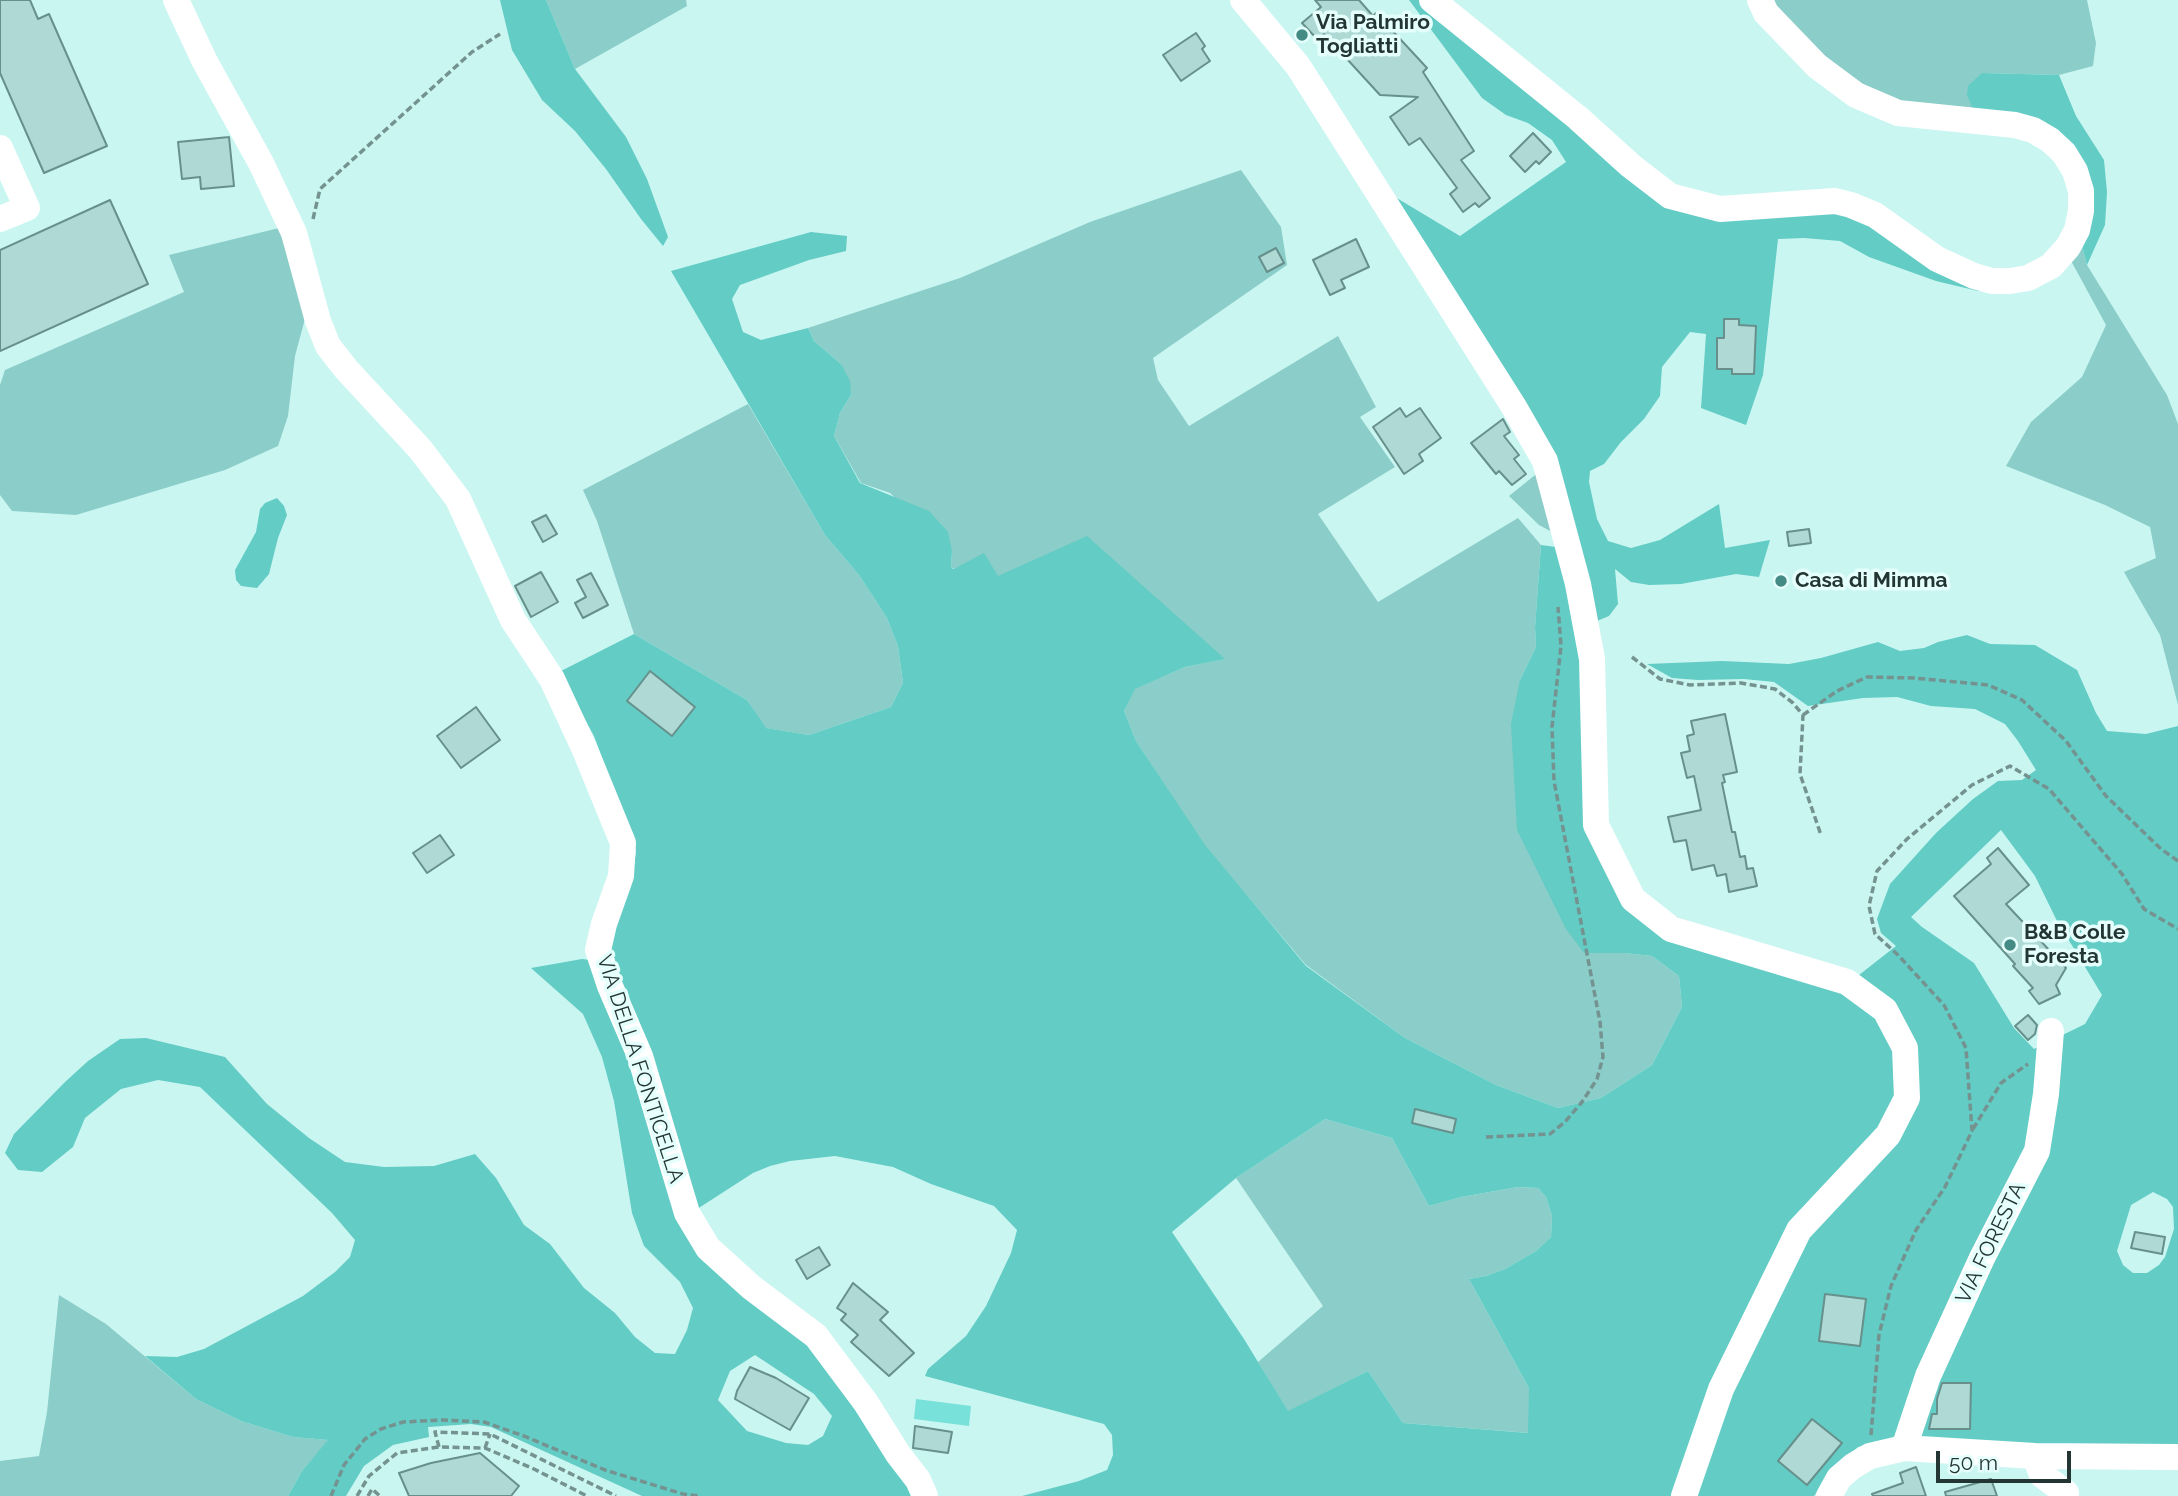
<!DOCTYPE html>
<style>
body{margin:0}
#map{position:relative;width:2178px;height:1496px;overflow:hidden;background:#caf6f2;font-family:Raleway,sans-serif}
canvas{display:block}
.scale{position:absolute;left:1936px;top:1451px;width:135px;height:32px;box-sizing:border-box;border:4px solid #243634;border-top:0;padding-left:9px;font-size:21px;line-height:24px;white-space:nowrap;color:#243634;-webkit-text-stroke:5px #e5fffc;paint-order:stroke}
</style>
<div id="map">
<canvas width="2178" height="1496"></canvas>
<div class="scale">50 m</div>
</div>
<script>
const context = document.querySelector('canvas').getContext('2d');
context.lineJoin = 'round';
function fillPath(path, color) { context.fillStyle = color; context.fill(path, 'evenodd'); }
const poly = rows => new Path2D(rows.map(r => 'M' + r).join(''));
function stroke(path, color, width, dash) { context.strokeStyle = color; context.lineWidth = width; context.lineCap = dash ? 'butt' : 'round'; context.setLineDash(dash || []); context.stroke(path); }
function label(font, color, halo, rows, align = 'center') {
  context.font = font + ' Raleway,sans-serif'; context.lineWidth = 7; context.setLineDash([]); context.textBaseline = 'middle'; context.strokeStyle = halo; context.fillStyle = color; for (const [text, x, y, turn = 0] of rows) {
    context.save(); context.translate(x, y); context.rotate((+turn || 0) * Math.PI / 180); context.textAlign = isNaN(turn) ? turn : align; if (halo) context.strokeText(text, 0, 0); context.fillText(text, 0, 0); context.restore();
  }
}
fillPath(poly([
 [546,0,686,0,687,6,575,69],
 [1768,0,2087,0,2096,43,2093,66,2059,75,1982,73,1973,109,1890,100,1855,83,1817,55],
 [1241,170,1281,227,1287,265,1153,358,1158,380,1189,426,1338,336,1376,407,1360,417,1395,467,1318,514,1378,602,1518,518,1541,545,1535,627,1536,647,1520,680,1625,953,1652,956,1679,976,1682,1007,1652,1065,1601,1098,1558,1108,1496,1085,1405,1038,1306,965,1204,845,1136,741,1124,711,1134,689,1185,667,1224,659,998,576,951,568,952,551,890,493,861,483,834,436,840,413,851,395,841,364,814,341,808,328,960,278,1090,222],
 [279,228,306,315,295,356,288,416,278,446,225,470,76,515,12,511,0,495,0,385,5,370,184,292,169,255],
 [2080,238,2087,265,2167,395,2178,424,2178,705,2160,635,2124,572,2156,558,2150,527,2105,505,2006,466,2031,422,2082,377,2106,325,2070,259],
 [748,404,825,535,859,575,887,618,898,646,903,683,891,707,809,735,765,728,747,700,634,634,597,521,583,490],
 [1540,471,1552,532,1539,525,1509,496],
 [1325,1119,1392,1138,1429,1206,1461,1197,1518,1187,1538,1188,1546,1197,1552,1216,1551,1237,1536,1251,1505,1269,1486,1276,1469,1279,1529,1388,1529,1433,1403,1423,1368,1371,1288,1412,1258,1362,1323,1306,1236,1178],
 [59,1295,106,1324,196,1399,241,1421,293,1437,329,1440,302,1471,288,1496,0,1496,0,1461,39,1456,47,1412]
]), '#8bcdc8');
fillPath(poly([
 [500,0,546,0,575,69,626,137,647,179,668,237,663,246,641,219,606,169,575,131,542,100,512,50],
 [1409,0,1425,0,1666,200,1834,205,2003,292,1978,291,1936,281,1869,257,1840,241,1804,238,1778,239,1763,375,1746,425,1701,408,1706,334,1690,332,1662,367,1660,396,1644,419,1621,442,1604,464,1590,471,1589,482,1597,519,1608,541,1631,548,1660,540,1719,504,1725,548,1770,540,1759,577,1736,574,1681,584,1649,585,1631,582,1615,569,1618,604,1609,616,1597,621,1582,551,1380,188,1460,236,1566,162,1552,140,1528,123,1506,115,1482,98],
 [1982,73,2059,75,2076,116,2104,160,2107,192,2105,225,2087,265,2080,238,2072,151,1973,109,1967,95,1968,86],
 [811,232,847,236,846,251,809,260,740,285,732,299,743,332,761,340,808,328,814,341,841,364,850,381,851,395,840,413,834,436,860,483,929,511,948,532,952,551,951,568,954,569,984,553,998,576,1087,536,1225,659,1185,667,1135,689,1124,711,1136,741,1205,845,1306,966,1405,1038,1496,1085,1558,1108,1601,1098,1652,1065,1682,1007,1679,976,1652,956,1625,953,1584,953,1566,929,1517,830,1511,724,1520,680,1536,647,1535,627,1541,545,1556,547,1587,659,1592,826,1629,902,1859,975,1896,946,1881,933,1877,919,1890,884,1936,833,1973,799,1998,781,2022,780,2036,770,2018,741,2005,724,1975,709,1931,706,1897,697,1863,698,1808,706,1774,682,1744,679,1698,680,1672,678,1647,664,1722,661,1789,664,1821,658,1878,642,1900,651,1924,648,1938,642,1967,635,1990,644,2035,645,2077,670,2096,713,2107,731,2146,734,2178,726,2178,1447,2035,1446,1897,1438,1858,1447,1832,1471,1814,1496,1022,1496,1079,1481,1107,1470,1113,1455,1112,1435,1104,1424,925,1376,928,1369,966,1336,986,1306,1011,1253,1017,1230,994,1206,931,1184,893,1167,835,1156,790,1161,770,1166,753,1173,691,1213,602,950,632,881,636,851,594,736,559,672,634,634,747,700,766,728,809,735,891,707,903,683,898,646,887,618,859,575,825,535,671,271],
 [2001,830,2035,876,2056,919,2102,995,2085,1024,2034,1049,2014,1028,1974,963,1922,927,1911,917],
 [1325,1119,1392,1138,1429,1206,1461,1197,1518,1187,1538,1188,1546,1197,1552,1216,1551,1237,1536,1251,1505,1269,1486,1276,1469,1279,1529,1388,1528,1433,1403,1423,1368,1371,1288,1411,1244,1339,1172,1232,1236,1178],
 [2153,1192,2167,1199,2173,1207,2174,1229,2165,1257,2159,1265,2147,1273,2133,1273,2123,1265,2117,1251,2131,1205],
 [277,498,284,506,287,515,278,538,269,574,257,588,241,586,236,580,235,570,256,532,260,509,265,503],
 [582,959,598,961,684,1215,814,1338,921,1496,642,1496,491,1427,471,1424,428,1427,429,1437,393,1445,364,1466,346,1496,288,1496,302,1471,328,1440,293,1437,241,1421,196,1399,145,1356,177,1357,204,1349,303,1296,335,1272,350,1257,355,1240,332,1213,200,1087,158,1080,121,1089,85,1118,73,1147,42,1172,18,1170,5,1153,14,1134,65,1082,88,1061,120,1039,146,1038,225,1057,267,1104,309,1138,345,1162,384,1167,434,1166,475,1154,496,1178,524,1225,550,1244,584,1288,615,1313,635,1337,655,1353,675,1354,687,1330,693,1308,680,1282,644,1246,632,1213,614,1101,602,1057,583,1014,531,968],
 [755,1355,814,1394,832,1416,823,1436,808,1445,786,1443,747,1431,718,1400,730,1371]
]), '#62ccc5');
fillPath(poly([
 [916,1399,971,1406,969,1426,914,1419]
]), '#78e1da');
const building = poly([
 [0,0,30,0,38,19,49,14,107,146,44,173,0,73,0,0],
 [1315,0,1359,0,1373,16,1376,13,1427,68,1423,72,1474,151,1461,160,1490,198,1479,207,1475,203,1463,212,1450,194,1457,188,1420,138,1409,145,1390,117,1418,97,1380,95,1324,34,1318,40,1302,23,1321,7,1315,0],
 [1196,33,1205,46,1202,49,1210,61,1181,81,1163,55,1196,33],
 [1533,133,1551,152,1539,164,1536,161,1525,172,1510,156,1533,133],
 [229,137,234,186,201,189,200,177,182,179,178,142,229,137],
 [110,200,148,284,0,351,0,250,110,200],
 [1356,239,1369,267,1341,280,1345,288,1330,295,1313,260,1356,239],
 [1276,248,1284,263,1267,272,1259,257,1276,248],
 [1724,319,1739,319,1739,325,1756,326,1754,374,1732,374,1732,369,1717,369,1717,338,1724,338,1724,319],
 [1400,408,1406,417,1420,408,1441,438,1419,454,1423,461,1404,474,1373,427,1400,408],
 [1503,419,1510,432,1504,436,1519,455,1514,459,1526,474,1512,485,1499,471,1496,474,1471,443,1503,419],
 [546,515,557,534,543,542,532,522,546,515],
 [1809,529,1811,543,1789,546,1787,532,1809,529],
 [541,572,558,602,531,617,515,586,541,572],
 [591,573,608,605,583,618,575,603,586,597,577,580,591,573],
 [650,671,695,707,672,736,627,701,650,671],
 [476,707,500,740,461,768,437,736,476,707],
 [1725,714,1737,772,1723,775,1725,782,1722,783,1732,832,1735,832,1740,857,1745,856,1747,869,1753,868,1757,886,1729,892,1726,874,1717,876,1714,865,1692,870,1686,840,1674,842,1668,817,1701,810,1694,776,1687,778,1681,753,1690,751,1687,736,1694,734,1691,721,1725,714],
 [440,835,454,855,427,873,413,853,440,835],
 [1998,848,2029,885,2006,904,2066,968,2056,985,2060,994,2039,1004,2029,991,2033,988,2013,966,2015,964,1954,896,1991,864,1987,858,1998,848],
 [2028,1015,2037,1025,2035,1034,2028,1040,2015,1026,2028,1015],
 [1415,1109,1456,1119,1453,1133,1412,1123,1415,1109],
 [2135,1232,2165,1237,2162,1254,2131,1248,2135,1232],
 [819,1247,830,1265,807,1279,796,1260,819,1247],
 [853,1283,888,1312,880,1320,914,1353,889,1376,851,1342,858,1335,841,1320,846,1314,837,1308,853,1283],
 [1825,1294,1866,1299,1860,1346,1819,1341,1825,1294],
 [750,1367,776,1378,809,1398,790,1430,735,1399,737,1391,750,1367],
 [1942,1383,1971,1383,1970,1429,1929,1429,1932,1414,1937,1414,1937,1399,1942,1383],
 [1812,1419,1842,1443,1807,1485,1778,1461,1812,1419],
 [915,1426,952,1432,948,1453,913,1448,915,1426],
 [480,1453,519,1486,511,1496,409,1496,399,1473,431,1463,480,1453],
 [1916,1467,1926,1496,1873,1496,1872,1494,1903,1483,1900,1473,1916,1467],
 [1991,1479,1997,1496,1946,1496,1945,1492,1991,1479]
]);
fillPath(building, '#aed9d5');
stroke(building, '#67908c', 2);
stroke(poly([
 [313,219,320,189,472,52,500,34],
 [1632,657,1660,679,1690,685,1741,683,1775,689,1793,703,1803,715,1800,774,1821,835],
 [1803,715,1837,691,1867,677,1914,678,1988,685,2022,700,2066,741,2106,796,2161,849,2178,861],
 [1973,1129,2001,1083,2028,1064],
 [1486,1137,1550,1134,1565,1122,1582,1102,1597,1079,1603,1057,1600,1022,1554,781,1552,727,1561,646,1558,607],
 [1871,1435,1879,1335,1891,1286,1916,1230,1945,1187,1972,1131,1966,1048,1944,1005,1898,955,1875,934,1869,906,1877,871,1907,839,1972,785,2010,766,2049,789,2122,874,2144,909,2178,929],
 [439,1447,435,1432,490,1434,616,1496],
 [485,1448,490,1434],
 [331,1496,344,1465,365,1439,381,1429,403,1422,441,1420,484,1422,524,1436,605,1470,683,1494,700,1496],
 [357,1496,369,1476,397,1453,439,1447,485,1448,534,1469,587,1496],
 [368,1496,372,1489,380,1496]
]), '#749390', 3.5, [7, 3.5]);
stroke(poly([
 [176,0,204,60,261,163,294,233,318,321,328,346,346,369,420,449,458,499,513,620,552,679,585,750,623,843,621,876,604,924,598,950,610,986,640,1056,687,1213,708,1248,751,1287,816,1336,866,1403,898,1454,918,1480,925,1496],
 [1243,0,1298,66,1514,407,1545,461,1578,584,1592,659,1596,825,1633,899,1671,929,1847,982,1885,1010,1905,1048,1907,1098,1888,1135,1799,1230,1721,1389,1684,1496],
 [1432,0,1578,118,1631,166,1670,196,1720,209,1835,201,1851,205,1875,215,1937,259,1974,276,1992,281,2010,281,2028,278,2051,266,2068,247,2077,230,2081,211,2081,191,2075,171,2064,153,2050,140,2033,130,2015,125,1898,113,1856,95,1817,66,1766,13,1760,0],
 [0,148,27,208,0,219],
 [1904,1448,1928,1376,1982,1258,2037,1151,2046,1094,2051,1031],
 [2035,1456,2042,1475,2066,1493],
 [1829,1496,1839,1478,1853,1466,1870,1456,1904,1448,2035,1456,2178,1457]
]), '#fff', 26);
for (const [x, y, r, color] of [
 [1302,35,7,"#448b86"],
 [1781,581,7,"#448b86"],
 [2010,945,7,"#448b86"]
]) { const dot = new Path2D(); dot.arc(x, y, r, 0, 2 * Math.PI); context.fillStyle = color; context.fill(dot); stroke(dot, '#e5fffc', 2.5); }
label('bold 21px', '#243634', '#e5fffc', [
 ["Via Palmiro",1316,23],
 ["Togliatti",1316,47],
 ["Casa di Mimma",1795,581],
 ["B&B Colle",2024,933],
 ["Foresta",2024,957]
], 'left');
label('21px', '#243634', '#e5fffc', [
 ["VIA DELLA FONTICELLA",640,1069,72],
 ["VIA FORESTA",1991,1243,-64]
]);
</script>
